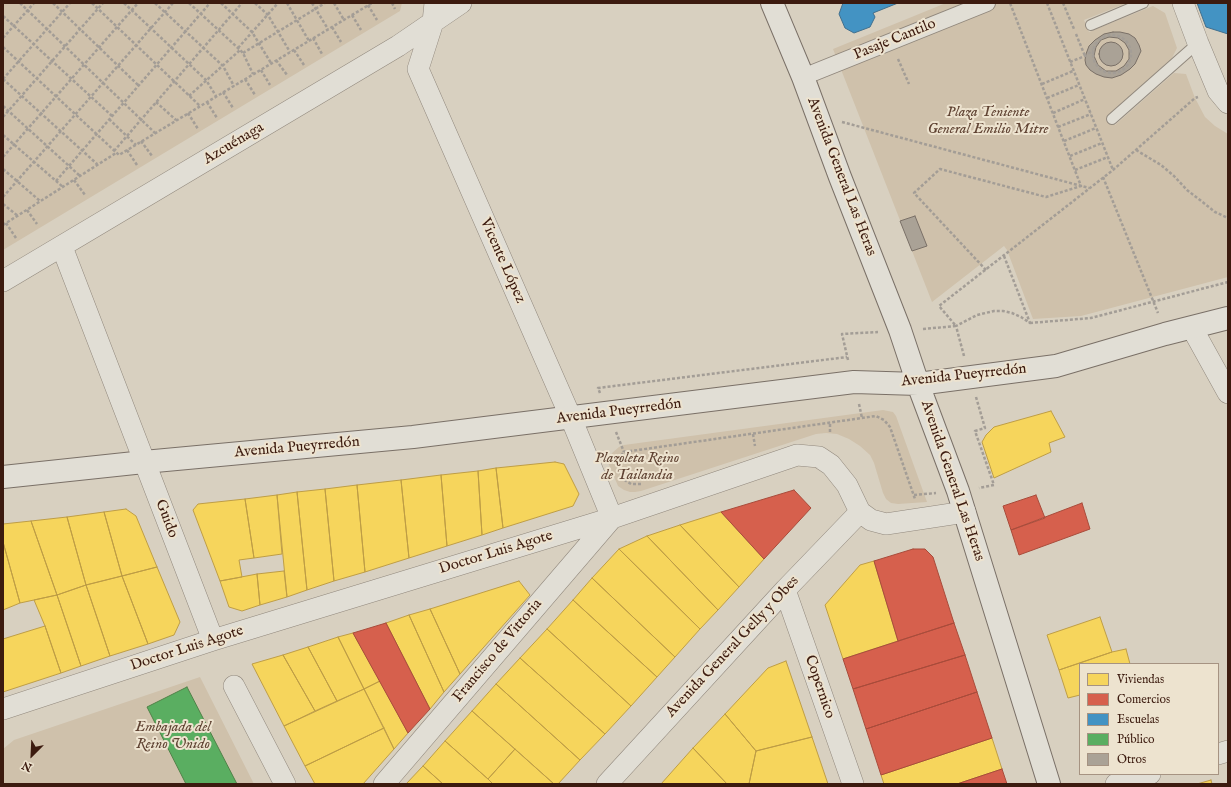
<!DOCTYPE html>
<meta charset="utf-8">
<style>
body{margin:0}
#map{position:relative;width:1231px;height:787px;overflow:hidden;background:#d8d0c0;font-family:"IM FELL English",serif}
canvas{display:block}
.frame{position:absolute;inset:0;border:4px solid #3c1b0f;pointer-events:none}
.legend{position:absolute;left:1079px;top:663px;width:140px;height:112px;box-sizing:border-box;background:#ede3cf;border:1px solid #a69382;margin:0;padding:5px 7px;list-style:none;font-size:12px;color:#3c1b0f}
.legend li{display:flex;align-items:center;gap:8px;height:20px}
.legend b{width:20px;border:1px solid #a69382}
.north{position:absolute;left:12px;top:735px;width:40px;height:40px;-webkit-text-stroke:3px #ede3cf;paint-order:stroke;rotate:204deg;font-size:11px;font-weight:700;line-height:16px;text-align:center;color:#3c1b0f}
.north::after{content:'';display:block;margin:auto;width:14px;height:18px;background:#3c1b0f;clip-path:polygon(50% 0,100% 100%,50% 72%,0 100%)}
</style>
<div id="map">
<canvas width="1231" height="787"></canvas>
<div class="frame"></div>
<ul class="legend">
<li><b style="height:11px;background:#f6d55c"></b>Viviendas</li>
<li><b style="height:11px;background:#d6604d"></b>Comercios</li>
<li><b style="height:11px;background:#4393c3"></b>Escuelas</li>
<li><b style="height:11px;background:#5aae61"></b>Público</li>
<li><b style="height:11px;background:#aaa296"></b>Otros</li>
</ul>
<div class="north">N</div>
</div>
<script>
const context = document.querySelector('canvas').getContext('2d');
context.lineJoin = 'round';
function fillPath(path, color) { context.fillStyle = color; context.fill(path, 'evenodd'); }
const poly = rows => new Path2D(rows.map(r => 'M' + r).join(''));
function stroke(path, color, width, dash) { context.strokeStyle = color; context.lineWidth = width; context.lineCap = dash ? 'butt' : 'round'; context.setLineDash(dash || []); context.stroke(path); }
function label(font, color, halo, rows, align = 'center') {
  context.font = font + ' "IM FELL English",serif'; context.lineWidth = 4; context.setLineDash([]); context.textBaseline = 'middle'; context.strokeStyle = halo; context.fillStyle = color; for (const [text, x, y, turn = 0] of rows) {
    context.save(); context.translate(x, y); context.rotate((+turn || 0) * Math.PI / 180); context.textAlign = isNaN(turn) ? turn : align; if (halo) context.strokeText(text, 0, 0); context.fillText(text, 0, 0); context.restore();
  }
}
fillPath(poly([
 [3,3,402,3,400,11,3,250],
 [946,3,1127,3,1084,20,1089,32,1153,6,1165,13,1177,48,1172,58,1107,117,1115,125,1174,73,1186,74,1195,98,1205,117,1215,126,1228,134,1228,277,1081,316,1033,319,1007,250,1004,246,932,302,833,49],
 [883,410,893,412,896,416,927,502,898,504,891,503,886,499,883,493,874,463,870,455,860,446,849,439,837,434,826,433,816,434,641,491,635,492,630,492,624,490,618,486,609,465,608,461,612,453,619,447,624,445],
 [200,677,254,784,3,784,3,749,14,740]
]), '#cfc1ab');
const homes = poly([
 [1051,411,1065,437,1049,443,1051,452,994,478,982,442,986,435,994,427,1051,411],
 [555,462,564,464,579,494,573,506,503,528,496,468,555,462],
 [496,468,503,528,482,535,478,471,496,468],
 [478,471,482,535,447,546,441,475,478,471],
 [441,475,447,546,409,558,401,480,441,475],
 [401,480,409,558,365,572,357,485,401,480],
 [357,485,365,572,334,581,325,489,357,485],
 [325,489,334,581,307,590,297,492,325,489],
 [297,492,307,590,287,597,277,495,297,492],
 [277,495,282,554,254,558,245,499,277,495],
 [245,499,254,558,239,560,242,577,220,581,193,510,198,504,245,499],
 [126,509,136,516,157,567,122,576,104,512,126,509],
 [104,512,122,576,86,585,67,517,104,512],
 [721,512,764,559,739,587,680,525,721,512],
 [67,517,86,585,57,595,31,521,67,517],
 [31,521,57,595,20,603,3,542,3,524,31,521],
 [680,525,739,587,718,610,647,536,680,525],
 [647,536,718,610,700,629,619,549,647,536],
 [3,542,20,603,3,610,3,542],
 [619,549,700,629,675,657,592,578,619,549],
 [874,561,898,641,843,659,825,605,860,565,874,561],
 [157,567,180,622,174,635,148,644,122,576,157,567],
 [284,571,287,597,260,605,257,574,284,571],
 [257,574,260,605,242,611,229,607,220,581,257,574],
 [122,576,148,644,110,656,86,585,122,576],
 [592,578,675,657,657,677,573,600,592,578],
 [519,581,530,595,460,674,430,609,519,581],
 [86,585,110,656,81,666,57,595,86,585],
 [57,595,81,666,61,673,45,626,34,600,57,595],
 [573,600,657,677,631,706,547,629,573,600],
 [430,609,460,674,444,692,409,615,430,609],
 [409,615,444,692,430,709,386,623,409,615],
 [1100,617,1112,652,1059,670,1047,635,1100,617],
 [45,626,61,673,3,692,3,639,45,626],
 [547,629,631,706,605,734,520,658,547,629],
 [353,633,380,681,364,689,338,637,353,633],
 [338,637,364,689,337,701,308,647,338,637],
 [308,647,337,701,315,711,283,655,308,647],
 [1126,649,1130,664,1080,664,1080,695,1068,698,1059,670,1112,652,1126,649],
 [283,655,315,711,284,726,252,664,283,655],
 [520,658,605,734,580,760,496,684,520,658],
 [786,661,812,737,756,751,725,714,768,668,786,661],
 [380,681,408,733,394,749,364,689,380,681],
 [496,684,580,760,558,784,554,784,472,711,496,684],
 [364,689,384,728,305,766,284,726,364,689],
 [472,711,515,749,488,779,445,741,472,711],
 [725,714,756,751,749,784,727,784,693,748,725,714],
 [384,728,394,749,363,784,315,784,305,766,384,728],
 [812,737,828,784,749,784,756,751,812,737],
 [992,738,1002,769,957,784,884,784,881,775,992,738],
 [445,741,488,779,493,784,443,784,423,766,445,741],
 [693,748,727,784,661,784,693,748],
 [515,749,554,784,493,784,488,779,515,749],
 [423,766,443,784,406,784,423,766],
 [1211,780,1212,784,1197,784,1211,780]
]);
fillPath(homes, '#f6d55c');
stroke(homes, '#be9d45', 1);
const shops = poly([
 [794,490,811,508,764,559,721,512,794,490],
 [1036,495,1045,518,1011,530,1003,506,1036,495],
 [1082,503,1090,529,1019,555,1011,530,1082,503],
 [913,549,925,549,933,557,954,623,898,641,874,561,913,549],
 [386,623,430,709,408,733,353,633,386,623],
 [954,623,965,655,853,689,843,659,954,623],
 [965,655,977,692,866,729,853,689,965,655],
 [977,692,992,738,881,775,866,729,977,692],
 [1002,769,1007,784,957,784,1002,769]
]);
fillPath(shops, '#d6604d');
stroke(shops, '#a84b3a', 1);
const schools = poly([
 [843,3,898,3,873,13,875,17,870,27,854,33,845,28,839,14,843,3],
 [1197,3,1228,3,1228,34,1206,27,1197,3]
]);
fillPath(schools, '#4393c3');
stroke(schools, '#416f8d', 1);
const public = poly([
 [187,687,237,784,186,784,147,707,187,687]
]);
fillPath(public, '#5aae61');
stroke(public, '#518248', 1);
const building = poly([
 [1113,32,1120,32,1129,34,1135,38,1139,45,1141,51,1135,64,1130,69,1121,75,1112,78,1104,77,1096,74,1090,70,1086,65,1085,60,1086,54,1089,46,1095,40,1104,34,1113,32],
 [1109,37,1118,38,1125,43,1129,50,1129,59,1124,66,1116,71,1106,71,1098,65,1094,56,1096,47,1101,40,1109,37],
 '1099 54a12 12 0 1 1 24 0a12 12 0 1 1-24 0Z',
 [915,216,927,246,912,251,900,221,915,216]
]);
fillPath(building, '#aaa296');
stroke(building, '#7a7067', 1);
const service = poly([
 [1091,25,1143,3],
 [1112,119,1198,43]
]);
const pedestrian = poly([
 [803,77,987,3]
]);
const minor = poly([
 [435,3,433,22,418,69,571,418,612,518],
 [1183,3,1198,43,1218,91,1228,103],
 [62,247,213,640],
 [3,281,398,46,461,3],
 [1192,328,1228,393],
 [785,590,853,784],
 [234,686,285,784],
 [3,709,213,640,612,518,797,455,819,457,831,465,847,485,860,512,871,520,886,524,965,512],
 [1218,754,1228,751],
 [384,784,612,518],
 [607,784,785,590,860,512],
 [1116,784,1150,774]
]);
const secondary = poly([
 [772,3,803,77,840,177,900,330,918,384,958,491,1049,784],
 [3,477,144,462,413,437,854,382,918,384,1056,366,1165,334,1228,318]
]);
stroke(service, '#91887d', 12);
stroke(pedestrian, '#91887d', 18);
stroke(minor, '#91887d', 22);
stroke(secondary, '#7a7067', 24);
stroke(poly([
 [20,3,155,133],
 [53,3,138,85],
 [92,3,200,106],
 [124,3,206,80,216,96],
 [155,3,223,66,234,86],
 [189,3,238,48,243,53,253,74],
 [221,3,252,32,271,63],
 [255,3,268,15,290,52],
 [287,3,309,41],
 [312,3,328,29],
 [334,3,344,20],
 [392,3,395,9],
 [1047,3,1113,170],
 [1063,3,1074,29],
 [368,5,377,20],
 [352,15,361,30],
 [3,16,112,116],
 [332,27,341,42],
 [1076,34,1085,56],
 '1093 54a19 19 0 1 1 38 0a19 19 0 1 1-38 0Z',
 [3,38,34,3],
 [313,38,322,54],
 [3,47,119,155,372,3],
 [238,48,278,3],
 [294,50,304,65],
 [243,53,325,3],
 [898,59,909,84],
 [276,60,287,75],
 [1070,62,1085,56,1093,50],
 [261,70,270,85],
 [3,79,97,164],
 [3,79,70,3],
 [245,79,255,95],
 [1042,84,1073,71],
 [223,92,233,108],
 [189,96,240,50],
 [1047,98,1079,85],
 [156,102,176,120],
 [207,102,217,118],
 [3,106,80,176],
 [188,113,198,129],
 [1053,113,1085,99],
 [3,117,103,3],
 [109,119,136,145],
 [842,122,1089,188],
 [1058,127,1091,114],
 [3,135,63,187],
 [141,141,152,156],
 [1064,141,1096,128],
 [127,150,137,165],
 [1136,150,1161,165,1174,176,1187,190,1200,200,1215,212,1228,218],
 [114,151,242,3],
 [1070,156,1102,143],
 [3,157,138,3],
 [3,169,40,201],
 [1075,170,1108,157],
 [1103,177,1158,313],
 [74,180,85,195],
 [56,181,210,3],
 [3,197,173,3],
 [3,204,18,216],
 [27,210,37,224],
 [6,223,16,238],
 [3,225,116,153],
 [986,270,914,193,940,169,1046,197,1081,186,1010,3],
 [1030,323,1091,318,1228,282],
 [923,329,956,326,939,306,1113,170,1195,98,1198,97],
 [964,356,956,326,977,315,994,311,1003,311,1012,313,1021,317,1030,323,1004,256],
 [848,360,842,334,878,332],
 [600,393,598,388,847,357],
 [976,397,985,428,975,431,994,485,979,488],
 [859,404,862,418],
 [616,432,624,452],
 [830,432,830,422],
 [753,434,755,446],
 [641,484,631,484,623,479,617,464,618,460,624,452,876,416,884,420,890,427,915,499],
 [914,495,936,493]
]), '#a39d96', 2.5, [3, 2]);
stroke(service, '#e1ded5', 10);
stroke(pedestrian, '#e1ded5', 16);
stroke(minor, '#e1ded5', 21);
stroke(secondary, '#e1ded5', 22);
label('15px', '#3c1b0f', '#ede3cf', [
 ["Pasaje Cantilo",895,40,-22],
 ["Azcuénaga",234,144,-31],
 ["Avenida General Las Heras",841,177,69],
 ["Vicente López",502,261,66],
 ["Avenida Pueyrredón",964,376,-6],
 ["Avenida Pueyrredón",619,412,-7],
 ["Avenida Pueyrredón",297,448,-5],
 ["Avenida General Las Heras",952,481,71],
 ["Guido",166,519,69],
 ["Doctor Luis Agote",496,553,-17],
 ["Avenida General Gelly y Obes",733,647,-47],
 ["Doctor Luis Agote",187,649,-18],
 ["Francisco de Vittoria",498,651,-50],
 ["Copernico",819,687,71]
]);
label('italic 15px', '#5f4232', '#ede3cf', [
 ["Plaza Teniente",988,113],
 ["General Emilio Mitre",988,130],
 ["Plazoleta Reino",637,459],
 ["de Tailandia",637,476],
 ["Embajada del",173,728],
 ["Reino Unido",173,745]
]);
</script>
